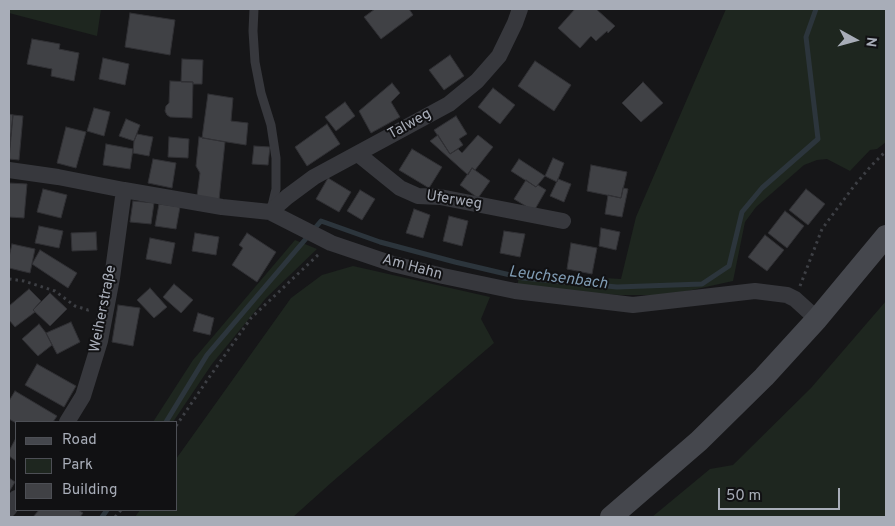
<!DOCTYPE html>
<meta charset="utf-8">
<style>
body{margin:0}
#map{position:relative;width:895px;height:526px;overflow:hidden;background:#161618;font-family:Overpass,sans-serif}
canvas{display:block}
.frame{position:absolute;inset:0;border:10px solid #a8adb8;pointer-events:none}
.legend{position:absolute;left:15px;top:421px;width:162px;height:90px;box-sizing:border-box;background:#111113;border:1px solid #4d4f55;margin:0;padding:6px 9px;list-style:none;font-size:15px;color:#a8adb8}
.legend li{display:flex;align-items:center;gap:10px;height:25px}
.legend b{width:25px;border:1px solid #4d4f55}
.north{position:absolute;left:830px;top:15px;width:50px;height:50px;-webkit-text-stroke:4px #111113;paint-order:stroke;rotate:97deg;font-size:14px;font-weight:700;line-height:20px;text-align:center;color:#a8adb8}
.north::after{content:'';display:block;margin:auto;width:18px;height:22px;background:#a8adb8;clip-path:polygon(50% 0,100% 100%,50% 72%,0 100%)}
.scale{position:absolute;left:718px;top:488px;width:122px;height:22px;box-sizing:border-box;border:2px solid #a8adb8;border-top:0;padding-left:6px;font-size:15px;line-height:18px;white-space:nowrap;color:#a8adb8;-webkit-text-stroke:4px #111113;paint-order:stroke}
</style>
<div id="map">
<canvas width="895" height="526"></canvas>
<div class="frame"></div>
<ul class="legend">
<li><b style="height:6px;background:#45474d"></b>Road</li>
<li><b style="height:14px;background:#1e261f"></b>Park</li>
<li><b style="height:14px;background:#404145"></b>Building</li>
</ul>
<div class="north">N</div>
<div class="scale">50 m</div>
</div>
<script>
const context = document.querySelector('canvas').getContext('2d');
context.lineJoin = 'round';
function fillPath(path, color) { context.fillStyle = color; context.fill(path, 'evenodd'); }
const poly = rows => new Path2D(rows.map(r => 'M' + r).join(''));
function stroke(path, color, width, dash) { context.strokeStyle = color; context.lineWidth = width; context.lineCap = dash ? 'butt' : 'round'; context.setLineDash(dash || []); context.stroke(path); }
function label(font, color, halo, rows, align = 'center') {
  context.font = font + ' Overpass,sans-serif'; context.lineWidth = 4; context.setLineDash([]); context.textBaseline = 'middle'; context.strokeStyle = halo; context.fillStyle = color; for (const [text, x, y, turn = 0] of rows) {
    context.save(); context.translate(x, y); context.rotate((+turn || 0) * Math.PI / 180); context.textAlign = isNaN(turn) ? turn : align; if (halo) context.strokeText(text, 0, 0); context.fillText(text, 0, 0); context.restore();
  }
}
fillPath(poly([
 [9,9,101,9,97,36,9,13],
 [726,9,886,9,886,142,877,149,870,150,850,171,827,159,817,160,804,165,756,207,745,222,733,281,669,295,620,295,552,291,517,286,520,273,621,279,636,217],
 [295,240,317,249,266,298,212,364,173,422,153,422,193,360],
 [353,266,490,297,481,319,494,343,332,482,293,517,135,517,140,510,176,510,176,459,291,298,322,275],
 [886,301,886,517,652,517,710,469,733,465,811,388]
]), '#1e261f');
stroke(poly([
 [166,422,207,355,321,221,380,242,455,262,523,278,617,287,702,284,729,266,742,212,762,188,818,139,806,37,816,9],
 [102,517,107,510]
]), '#2c353c', 5);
const building = poly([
 [375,9,409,9,413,15,381,39,364,17,375,9],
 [575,9,596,9,615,26,608,33,607,31,596,41,591,36,580,48,558,28,575,9],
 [130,13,175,20,170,55,125,47,130,13],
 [32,39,60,44,59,49,79,53,74,81,51,76,52,69,27,64,32,39],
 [450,55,464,76,444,90,429,70,450,55],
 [103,58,129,64,125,85,99,79,103,58],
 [182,59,203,60,202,84,193,84,193,82,181,82,182,59],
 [535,61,571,85,554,111,518,86,535,61],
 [170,81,193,82,192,118,170,117,167,115,165,111,166,106,169,103,170,81],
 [643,82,663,103,641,122,622,103,643,82],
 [392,83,400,93,391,102,400,117,371,133,359,111,392,83],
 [493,88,515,105,500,124,478,107,493,88],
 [208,94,233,98,231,121,248,123,246,145,202,138,208,94],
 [345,102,355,116,336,131,325,117,345,102],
 [94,108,110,112,104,136,87,131,94,108],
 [9,114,13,115,9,151,9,114],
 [13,115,23,116,19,160,9,159,13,115],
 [456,116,467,134,459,139,463,145,450,154,434,130,456,116],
 [126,119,140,125,134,141,119,136,126,119],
 [327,124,340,144,307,166,295,147,327,124],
 [66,127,86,132,76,168,57,163,66,127],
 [137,134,153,137,149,156,133,153,134,141,137,134],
 [438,135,450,154,458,149,462,153,478,135,493,147,475,170,472,168,468,175,430,141,438,135],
 [169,137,189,139,188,158,168,157,169,137],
 [199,137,225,142,219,200,197,196,200,173,196,166,199,137],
 [106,144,133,149,130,169,103,165,106,144],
 [254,146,270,147,268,165,252,164,254,146],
 [412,149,442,167,429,188,399,170,412,149],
 [553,158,564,163,557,182,545,176,553,158],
 [153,159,176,163,172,188,148,183,153,159],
 [519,159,545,176,536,187,511,171,519,159],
 [591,165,627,172,621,198,587,191,591,165],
 [472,168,490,181,478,198,460,185,472,168],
 [328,178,351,192,339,212,316,199,328,178],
 [558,179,571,184,564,202,550,196,558,179],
 [526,180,536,187,538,185,546,190,534,211,514,199,526,180],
 [9,183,27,184,24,218,9,217,9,183],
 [623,188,628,189,622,217,605,214,608,195,621,198,623,188],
 [43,189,67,195,61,218,37,212,43,189],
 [806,189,825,204,808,225,789,210,806,189],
 [360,190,375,199,362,220,347,211,360,190],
 [133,201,154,203,151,224,130,222,133,201],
 [159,204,180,207,176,229,155,226,159,204],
 [414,209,430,215,423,238,406,233,414,209],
 [785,211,804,226,787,248,768,233,785,211],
 [449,216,468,221,462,246,443,241,449,216],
 [39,226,63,231,59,248,35,243,39,226],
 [601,228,620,232,616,250,599,246,601,228],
 [504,231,525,234,520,257,500,253,504,231],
 [96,232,97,250,72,251,71,233,96,232],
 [195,233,219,237,216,255,192,251,195,233],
 [247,233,276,252,257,282,232,265,243,248,239,245,247,233],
 [765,235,784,250,767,271,748,257,765,235],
 [150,238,175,243,171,264,146,259,150,238],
 [571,243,597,248,592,274,567,269,571,243],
 [12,244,35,249,30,273,9,268,9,257,12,244],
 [40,250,77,273,68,288,32,264,40,250],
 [174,284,193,300,181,313,163,297,174,284],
 [150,288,167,307,154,318,137,300,150,288],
 [29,289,41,301,33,310,35,312,15,327,9,320,9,306,29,289],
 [50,293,67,309,50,326,33,310,50,293],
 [118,305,140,308,133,346,112,342,118,305],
 [198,313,214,318,210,335,193,331,198,313],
 [71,322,80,342,57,354,46,333,71,322],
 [39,324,46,333,52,345,38,356,22,339,39,324],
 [37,364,76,386,64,407,25,385,37,364],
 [15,391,57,416,53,422,16,422,16,423,9,419,9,401,15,391],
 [16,438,16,461,9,456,9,451,16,438],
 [9,478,15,482,9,492,9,478],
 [39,510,78,510,83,513,80,517,33,517,39,510]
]);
fillPath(building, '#404145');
stroke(building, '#303034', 1);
stroke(poly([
 [9,279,24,281,55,291,75,306,88,310,91,309],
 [800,286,822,229,854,186,871,166,886,151],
 [176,426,208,379,251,318,319,254],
 [115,517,121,510]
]), '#3d3f44', 3, [2.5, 4]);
stroke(poly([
 [254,9,253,31,255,62,261,93,271,125,276,158,276,189,271,210]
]), '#37383d', 9);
stroke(poly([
 [358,154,400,188,418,196,440,197,563,221],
 [9,170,58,177,124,190,222,207,270,212,331,243,393,264,443,276,515,291,633,305,755,291,787,295,795,299,817,319],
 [270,212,287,197,314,177,449,104,477,81,499,56,515,23,520,9],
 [67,422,83,396,100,341,112,278,124,190],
 [9,509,16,498]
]), '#37383d', 16);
stroke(poly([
 [611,517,699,441,764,377,817,319,886,236]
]), '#45474d', 22);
label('15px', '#a8adb8', '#111113', [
 ["Talweg",410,125,-29],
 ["Uferweg",454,201,9],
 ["Am Hahn",412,268,15],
 ["Weiherstraße",104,309,-79]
]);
label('italic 16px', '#7f9bb3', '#111113', [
 ["Leuchsenbach",558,279,7]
]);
</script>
